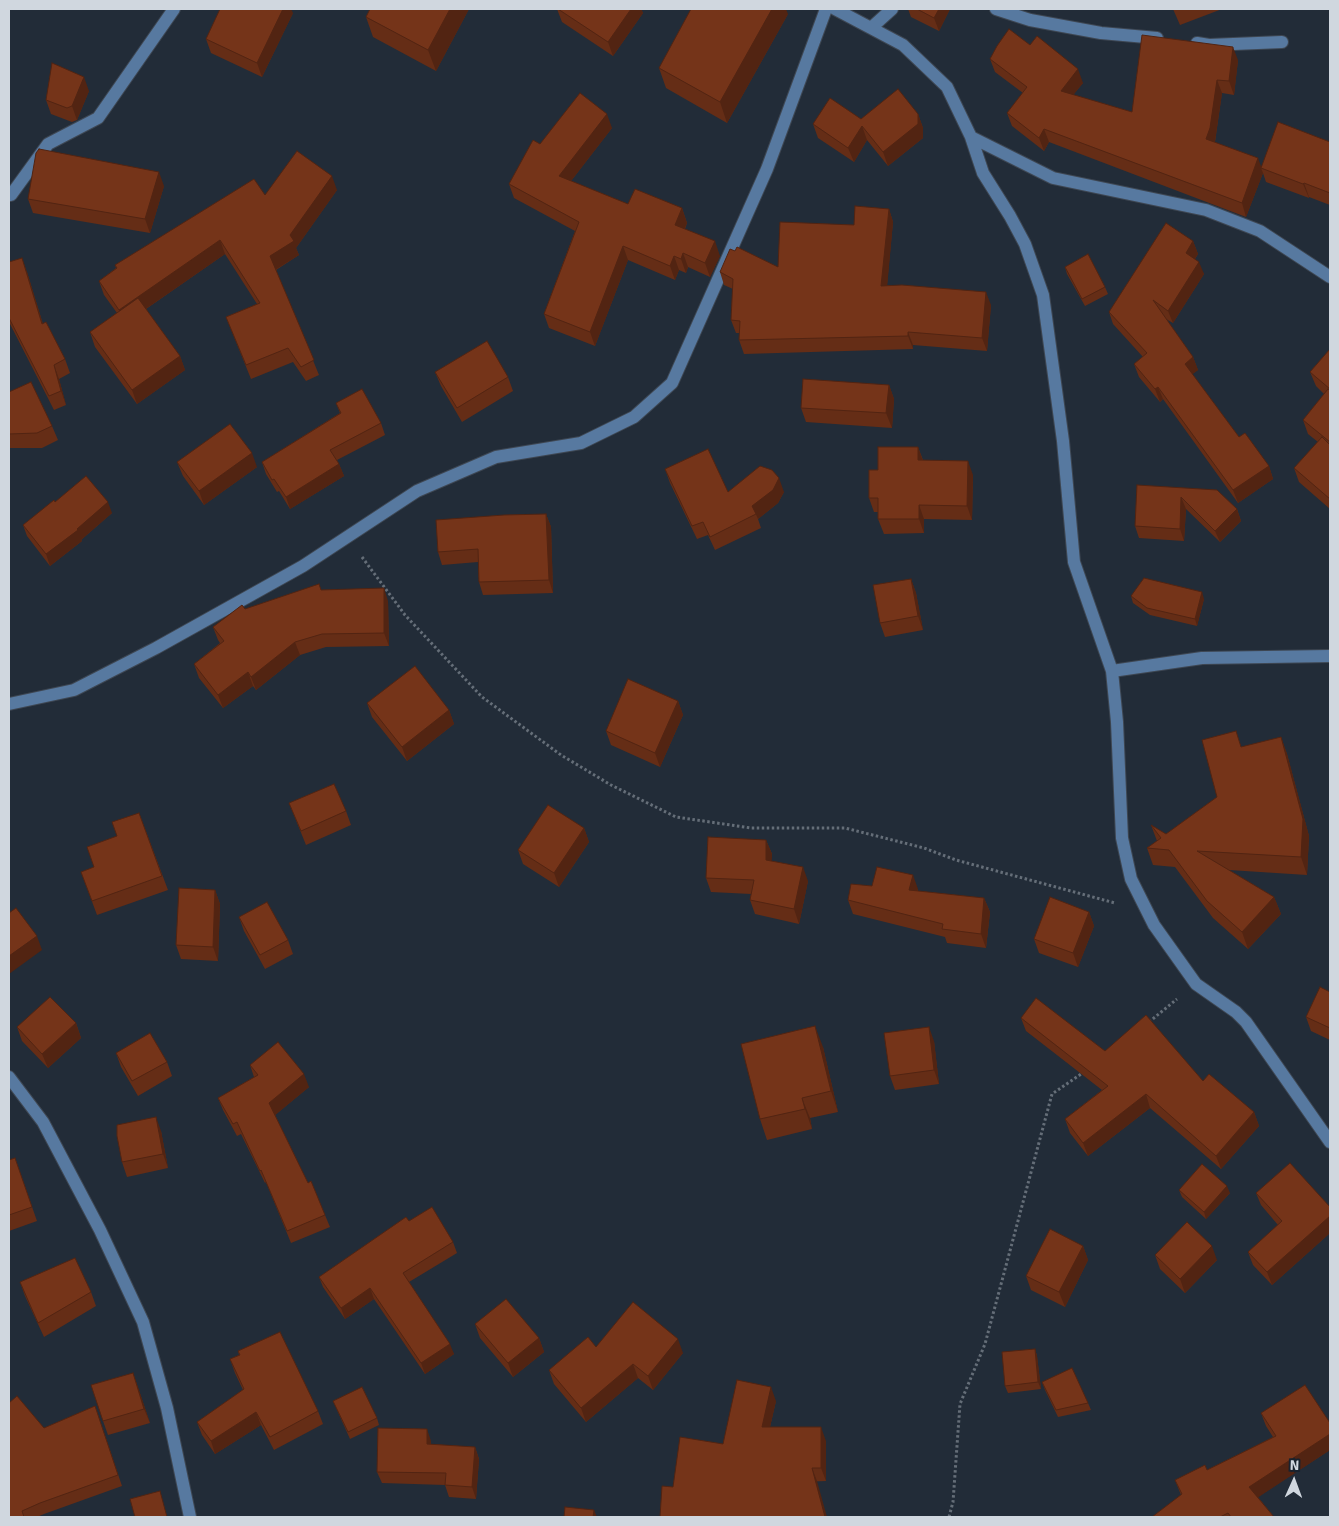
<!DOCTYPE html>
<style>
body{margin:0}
#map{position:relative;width:1339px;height:1526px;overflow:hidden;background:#222c38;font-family:Signika,sans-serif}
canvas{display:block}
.frame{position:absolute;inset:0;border:10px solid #d0d7df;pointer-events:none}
.north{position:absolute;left:1269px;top:1456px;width:50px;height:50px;-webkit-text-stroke:4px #18222e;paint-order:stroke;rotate:2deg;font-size:14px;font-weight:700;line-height:20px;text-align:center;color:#d0d7df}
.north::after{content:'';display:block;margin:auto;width:18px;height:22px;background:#d0d7df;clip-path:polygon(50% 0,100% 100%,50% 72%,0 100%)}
</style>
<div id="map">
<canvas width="1339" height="1526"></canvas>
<div class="frame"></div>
<div class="north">N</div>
</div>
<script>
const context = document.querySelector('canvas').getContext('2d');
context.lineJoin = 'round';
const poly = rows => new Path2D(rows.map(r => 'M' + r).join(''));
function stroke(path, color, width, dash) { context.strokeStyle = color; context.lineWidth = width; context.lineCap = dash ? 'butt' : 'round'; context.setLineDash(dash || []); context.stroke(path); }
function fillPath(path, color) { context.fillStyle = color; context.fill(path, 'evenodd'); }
const minor = poly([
 [835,9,903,45,947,87,971,137,983,173,1010,216,1025,244,1043,295,1063,441,1074,562,1112,671,1117,722,1122,838,1131,879,1154,925,1196,984,1236,1012,1246,1022,1330,1142],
 [996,9,1030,20,1101,33,1157,38],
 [871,28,892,9],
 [1197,43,1209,45,1282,42],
 [971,137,1053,178,1206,210,1260,231,1330,277],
 [9,195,11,195,48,144,98,118,174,9],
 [1112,671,1202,658,1330,656],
 [9,704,74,690,156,648,303,566,417,491,496,457,581,443,634,417,672,383,767,169,826,9],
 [9,1077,43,1122,100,1230,143,1322,167,1408,190,1517]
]);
stroke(minor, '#3e4753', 14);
stroke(poly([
 [362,557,405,615,482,697,561,755,611,785,676,817,751,828,845,828,924,848,956,860,1115,903],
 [1149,1022,1177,999],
 [949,1517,953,1502,960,1404,985,1344,1052,1094,1084,1072]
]), '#656e78', 3, [2.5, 2.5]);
stroke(minor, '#5779a0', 12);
fillPath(poly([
 [370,9,469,9,436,71,373,37,366,17],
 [557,9,641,9,643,13,613,56,562,22],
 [908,9,950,9,939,31,911,17],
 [1173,9,1222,9,1180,25],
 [293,13,262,77,211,53,206,39],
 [788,14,727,123,666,88,659,68],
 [1030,45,1083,83,1073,95,1132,112,1238,60,1234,95,1222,93,1215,142,1261,167,1330,142,1330,205,1309,197,1309,198,1266,182,1263,173,1246,217,1049,142,1044,151,1012,126,1007,113,1023,93,995,72,990,59],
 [89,91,77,120,72,122,51,114,46,100],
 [918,114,923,128,923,138,888,166,867,140,854,162,818,138,813,124],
 [612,128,571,181,628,204,682,208,687,223,685,229,720,256,710,277,688,267,686,273,679,270,675,280,628,260,595,346,549,328,544,314,575,231,514,198,509,184,540,144],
 [164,186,150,233,33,213,28,199],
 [337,190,296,248,299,255,276,270,319,375,306,381,293,362,251,379,226,317,257,304,225,254,146,309,180,356,185,370,137,404,95,347,90,332,117,313,104,295,99,281,116,268,115,265,265,195],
 [889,209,893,222,887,285,991,305,987,351,913,345,913,349,744,354,739,340,740,333,736,333,731,320,733,289,724,285,720,272,778,267,854,225],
 [1193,241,1198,254,1195,259,1204,274,1173,323,1166,319,1193,357,1198,370,1192,374,1239,437,1269,466,1273,479,1238,503,1163,399,1160,402,1139,377,1134,364,1143,357,1113,324,1109,312],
 [9,262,27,272,43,324,65,359,70,373,59,379,66,405,54,410,9,322],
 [1065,267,1105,287,1108,294,1085,306,1067,274],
 [1330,349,1330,509,1299,482,1294,468,1318,442,1308,434,1303,420,1324,394,1316,386,1310,372],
 [435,372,508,377,513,391,462,422,441,386],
 [889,385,894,399,892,428,806,422,801,408],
 [9,392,52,426,58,440,42,448,9,448],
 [336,403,381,423,385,435,337,460,339,464,344,476,290,509,279,491,277,492,266,474,262,462,340,413],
 [918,447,923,460,973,475,972,520,924,519,924,533,884,534,878,519,878,512,874,512,869,498,878,470],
 [177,462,257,467,204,505,183,476],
 [665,469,728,492,784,492,778,503,758,519,761,528,715,550,708,535,697,539,670,483],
 [1137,485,1237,509,1241,521,1220,542,1186,509,1184,541,1139,538,1135,526],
 [55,502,112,513,81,540,82,541,50,566,27,536,23,525],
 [546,514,551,527,553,593,483,595,479,582,478,562,442,565,438,552],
 [911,579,916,593,923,630,885,637,880,623],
 [321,590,388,601,389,646,326,647,300,655,256,690,253,686,223,708,199,678,194,664,220,643,218,640,213,627,245,609],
 [1131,596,1204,599,1197,626,1150,615,1133,603],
 [678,701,683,715,660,767,611,745,606,731],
 [367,703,449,710,454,724,407,761,372,717],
 [1281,737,1287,754,1309,836,1307,875,1229,870,1274,897,1281,914,1248,949,1213,918,1175,867,1153,865,1147,848,1157,841,1151,825,1166,834,1217,797,1242,747],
 [289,803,346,811,351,825,306,845],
 [139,813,168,890,97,915,81,872,94,867,117,836],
 [584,828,589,842,559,887,523,864,518,850],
 [766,840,772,854,771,861,808,881,799,924,755,914,750,900,751,894,711,892,706,878],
 [872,886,918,889,918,891,984,898,990,912,986,948,947,943,945,937,853,914,848,900],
 [215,890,220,904,218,961,181,959,176,945],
 [1089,912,1094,926,1078,967,1039,953,1034,939],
 [239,917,288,940,293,954,265,969,244,931],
 [1330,992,1330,1040,1311,1031,1306,1017],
 [1021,1018,1105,1051,1203,1081,1254,1112,1259,1126,1221,1169,1150,1108,1088,1156,1070,1133,1065,1119,1102,1090,1026,1031],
 [76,1023,81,1038,48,1068,22,1041,17,1027],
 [934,1041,939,1084,895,1090,890,1076],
 [823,1047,838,1112,810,1118,812,1129,767,1140,760,1119],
 [116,1053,167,1062,172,1076,138,1096,121,1067],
 [250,1065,309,1087,275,1115,308,1183,325,1215,330,1227,291,1243,266,1182,265,1183,241,1134,237,1136,223,1110,218,1098,254,1077],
 [161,1131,168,1168,127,1177,122,1162],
 [15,1158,37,1221,9,1231,9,1160],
 [1179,1190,1230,1193,1206,1219,1182,1197],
 [1256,1193,1330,1207,1330,1233,1272,1285,1253,1265,1248,1252,1278,1225,1261,1205],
 [409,1221,453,1242,457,1253,409,1282,454,1354,425,1374,374,1299,345,1319,323,1287,319,1277],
 [1083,1246,1088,1260,1065,1307,1031,1290,1026,1276],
 [1155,1255,1217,1260,1185,1293,1160,1269],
 [20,1282,91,1292,96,1306,44,1337,25,1296],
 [475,1324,539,1338,544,1352,513,1377,480,1338],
 [1035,1349,1037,1356,1041,1389,1008,1393,1005,1386],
 [238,1351,318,1411,323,1424,274,1450,261,1425,215,1454,202,1435,197,1422,243,1390,235,1373,230,1359,239,1355],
 [683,1353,653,1390,638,1378,586,1422,554,1384,549,1370],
 [133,1373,150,1423,108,1435,103,1421],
 [1042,1382,1088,1403,1091,1410,1058,1417,1045,1390],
 [333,1401,377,1418,379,1425,350,1439],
 [776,1401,770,1427,826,1441,826,1481,673,1487,723,1444],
 [95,1406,122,1486,44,1514,37,1517,9,1517,44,1428],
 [1261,1413,1330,1423,1330,1450,1258,1497,1274,1517,1152,1517,1181,1495,1175,1480,1207,1470,1273,1437,1266,1426],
 [431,1441,431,1444,475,1447,479,1459,476,1499,449,1497,445,1485,382,1483,377,1472]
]), '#652d16');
fillPath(poly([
 [283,9,291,9,293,13,262,77,257,63],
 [450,9,469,9,436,71,428,50],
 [631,9,641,9,643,13,613,56,608,42],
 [772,9,786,9,788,14,727,123,720,102],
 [939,9,950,9,939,31,934,18],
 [1233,47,1238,60,1234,95,1229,81],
 [1078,69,1083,83,1066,104,1061,91],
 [84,77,89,91,77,120,72,106],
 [1217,80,1222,93,1215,141,1210,152,1206,139],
 [607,114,612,128,564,190,559,176],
 [918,114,923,128,923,138,888,166,883,152],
 [862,126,867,140,854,162,848,148],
 [1044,129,1049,142,1044,151,1039,138],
 [1258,158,1262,169,1261,168,1263,173,1246,217,1242,203],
 [159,172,164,186,150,233,145,219],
 [332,176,337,190,296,248,299,255,275,270,270,256,290,235],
 [1304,183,1309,197,1309,198,1303,184],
 [682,208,687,223,680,239,675,225],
 [889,209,893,222,886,299,881,286],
 [220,240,225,254,124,324,119,310],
 [715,241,720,256,710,277,705,263],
 [1193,241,1198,254,1190,266,1186,253],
 [623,246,628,260,595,346,590,332],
 [683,253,688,267,686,273,681,259],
 [674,256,679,270,675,280,670,266],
 [22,258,27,272,47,338,42,324],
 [1199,262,1204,274,1173,323,1168,311],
 [986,292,991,305,987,351,982,338],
 [908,332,913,345,913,349,908,336],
 [180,356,185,370,137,404,132,390],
 [1193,357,1198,370,1189,377,1185,364],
 [54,365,59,379,66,405,61,391],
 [889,385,894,399,892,428,886,413],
 [1158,387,1163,399,1160,402,1155,389],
 [918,447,923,461,918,460],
 [252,453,257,467,204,505,199,491],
 [968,461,973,475,972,520,967,506],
 [339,464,344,476,290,509,286,497],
 [1269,466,1273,479,1238,503,1233,490],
 [779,478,784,492,778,503,758,519,752,506],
 [1181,497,1186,509,1184,541,1180,529],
 [108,502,112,513,81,540,82,541,50,566,46,554],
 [919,505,924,519,924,533,919,519],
 [1237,509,1241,521,1220,542,1215,531],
 [546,514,551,527,553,593,549,580],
 [911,579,916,593,923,630,918,616],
 [384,588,388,601,389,646,384,633],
 [1202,592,1204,599,1197,626,1195,619],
 [295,642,300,655,256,690,251,677],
 [248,672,253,686,223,708,218,695],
 [678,701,683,715,660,767,655,753],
 [449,710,454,724,407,761,402,747],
 [1281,737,1287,754,1309,836,1307,875,1301,857],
 [584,828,589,842,559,887,554,873],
 [766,840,772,854,771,874,766,860],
 [803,867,808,881,799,924,794,909],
 [913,875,918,889,914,904,909,890],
 [215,890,220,904,218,961,213,947],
 [1274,897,1281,914,1248,949,1242,932],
 [984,898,990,912,986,948,981,934],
 [1089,912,1094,926,1078,967,1073,953],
 [37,936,42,950,9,974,9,956],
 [76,1023,81,1038,48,1068,42,1054],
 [815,1026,823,1047,838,1112,831,1091],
 [929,1027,934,1041,939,1084,934,1070],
 [304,1074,309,1087,274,1116,269,1103],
 [1146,1094,1150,1108,1088,1156,1083,1143],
 [802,1098,810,1118,812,1129,805,1109],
 [1254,1112,1259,1126,1221,1169,1216,1156],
 [156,1117,161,1131,168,1168,163,1154],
 [1227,1186,1230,1193,1206,1219,1204,1212],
 [1330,1216,1330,1233,1272,1285,1267,1272],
 [1083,1246,1088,1260,1065,1307,1059,1292],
 [1212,1246,1217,1260,1185,1293,1180,1279],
 [370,1288,374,1299,345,1319,341,1308],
 [539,1338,544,1352,513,1377,508,1363],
 [678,1339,683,1353,653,1390,648,1376],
 [450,1344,454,1354,425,1374,421,1363],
 [1035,1349,1037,1356,1041,1389,1038,1382],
 [633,1364,638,1378,586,1422,581,1408],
 [133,1373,138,1387,150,1423,144,1409],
 [771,1387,776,1401,767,1440,762,1427],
 [256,1412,261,1425,215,1454,211,1441],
 [821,1427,826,1441,826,1481,821,1468],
 [427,1429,431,1441,431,1456,427,1444],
 [1330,1434,1330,1450,1254,1500,1249,1487],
 [475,1447,479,1459,476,1499,472,1487],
 [812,1468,817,1481,827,1517,825,1517],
 [594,1510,597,1517,593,1517]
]), '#522412');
const building = poly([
 [220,9,283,9,257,63,206,39,220,9],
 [370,9,450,9,428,50,366,17,370,9],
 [558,9,631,9,608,42,558,9],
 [691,9,772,9,720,102,659,68,691,9],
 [917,9,939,9,934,18,917,9],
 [1009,29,1030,45,1037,36,1078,69,1061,91,1132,112,1142,35,1233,47,1229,81,1217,80,1210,128,1206,139,1258,158,1242,203,1044,129,1039,138,1007,113,1027,87,990,59,997,46,1009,29],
 [52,63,84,77,72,106,67,108,46,100,52,63],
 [898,89,918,114,918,124,883,152,862,126,848,148,813,124,830,98,861,119,898,89],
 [580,93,607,114,559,176,628,204,635,189,682,208,675,225,715,241,705,263,683,253,681,259,674,256,670,266,623,246,590,332,544,314,579,222,509,184,533,140,540,144,580,93],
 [1278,122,1330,142,1330,193,1304,183,1303,184,1261,168,1278,122],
 [39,149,159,172,145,219,28,199,36,153,39,149],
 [297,151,332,176,290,235,294,241,270,256,314,360,301,367,288,348,246,365,226,317,260,303,220,240,119,310,99,281,117,268,115,265,254,179,265,195,297,151],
 [855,206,889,209,881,286,902,285,986,292,982,338,908,332,908,336,739,340,740,321,731,320,733,279,720,272,730,249,735,251,737,247,778,267,780,222,854,225,855,206],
 [1166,223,1193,241,1186,253,1199,262,1168,311,1153,300,1193,357,1185,364,1239,437,1245,433,1269,466,1233,490,1158,387,1155,389,1134,364,1147,353,1109,312,1166,223],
 [1088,254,1105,287,1082,299,1065,267,1088,254],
 [22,258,42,324,46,322,65,359,54,365,61,391,49,396,9,318,9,262,22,258],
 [138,298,180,356,132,390,90,332,138,298],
 [487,341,508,377,457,408,435,372,487,341],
 [1330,349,1330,389,1310,372,1330,349],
 [803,379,889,385,886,413,801,408,803,379],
 [31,382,52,426,37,433,9,434,9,392,31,382],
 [362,389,381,423,330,450,339,464,286,497,274,479,272,480,262,462,341,413,336,403,362,389],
 [1328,389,1330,391,1330,442,1303,420,1328,389],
 [230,424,252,453,199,491,177,462,230,424],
 [1322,437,1330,445,1330,499,1294,468,1322,437],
 [878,447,918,447,918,460,968,461,967,506,919,505,919,519,878,519,878,498,869,498,869,470,878,470,878,447],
 [708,449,728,492,760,466,772,470,779,478,773,490,752,506,756,514,710,537,703,522,692,526,665,469,708,449],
 [86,476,108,502,77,529,78,530,46,554,23,525,54,500,55,502,86,476],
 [1137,485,1217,490,1237,509,1215,531,1181,497,1180,529,1135,526,1137,485],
 [546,514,549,580,479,582,478,549,438,552,436,520,504,515,546,514],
 [1144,578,1202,592,1195,619,1147,608,1131,596,1144,578],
 [911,579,918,616,880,623,873,585,911,579],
 [319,584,321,590,384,588,384,633,322,634,295,642,251,677,248,672,218,695,194,664,224,641,213,627,242,605,245,609,319,584],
 [415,666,449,710,402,747,367,703,415,666],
 [628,679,678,701,655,753,606,731,628,679],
 [1236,731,1241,747,1281,737,1303,819,1301,857,1197,851,1274,897,1242,932,1207,901,1169,850,1147,848,1161,838,1151,825,1166,834,1217,797,1202,740,1236,731],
 [334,784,346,811,301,831,289,803,334,784],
 [548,805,584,828,554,873,518,850,548,805],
 [139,813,162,876,92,901,81,872,94,867,87,847,117,836,112,822,139,813],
 [708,837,766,840,766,860,803,867,794,909,750,900,754,880,706,878,708,837],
 [877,867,913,875,909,890,984,898,981,934,942,929,943,924,848,900,851,884,872,886,877,867],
 [179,888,215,890,213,947,176,945,179,888],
 [1050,897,1089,912,1073,953,1034,939,1050,897],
 [267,902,288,940,260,955,239,917,267,902],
 [16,908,37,936,9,956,9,913,16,908],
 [1320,987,1330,992,1330,1028,1306,1017,1320,987],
 [50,997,76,1023,42,1054,17,1027,50,997],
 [1036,998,1105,1051,1146,1015,1203,1081,1209,1074,1254,1112,1216,1156,1146,1094,1083,1143,1065,1119,1108,1086,1021,1018,1036,998],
 [815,1026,831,1091,802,1098,805,1109,760,1119,741,1044,815,1026],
 [929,1027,934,1070,890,1076,884,1033,929,1027],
 [150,1033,167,1062,132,1081,116,1053,150,1033],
 [278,1042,304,1074,269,1103,308,1183,311,1181,325,1215,287,1231,261,1170,260,1171,237,1122,233,1124,218,1098,258,1075,250,1065,278,1042],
 [156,1117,163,1154,122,1162,117,1136,117,1125,156,1117],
 [15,1158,32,1207,9,1215,9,1160,15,1158],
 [1290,1163,1330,1207,1330,1216,1267,1272,1248,1252,1282,1221,1256,1193,1290,1163],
 [1202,1164,1227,1186,1204,1212,1179,1190,1202,1164],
 [432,1207,453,1242,403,1273,450,1344,421,1363,370,1288,341,1308,319,1277,406,1217,409,1221,432,1207],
 [1187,1222,1212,1246,1180,1279,1155,1255,1187,1222],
 [1050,1229,1083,1246,1059,1292,1026,1276,1050,1229],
 [75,1258,91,1292,38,1323,20,1282,75,1258],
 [506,1299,539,1338,508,1363,475,1324,506,1299],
 [633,1302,678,1339,648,1376,633,1364,581,1408,549,1370,588,1337,596,1347,633,1302],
 [280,1332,318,1411,270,1437,256,1412,211,1441,197,1422,244,1389,230,1359,240,1355,238,1351,280,1332],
 [1035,1349,1038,1382,1005,1386,1002,1352,1035,1349],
 [1072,1368,1088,1403,1056,1410,1042,1382,1072,1368],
 [133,1373,144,1409,103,1421,91,1385,133,1373],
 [737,1380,771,1387,762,1427,821,1427,821,1468,812,1468,825,1517,660,1517,662,1486,673,1487,680,1437,723,1444,737,1380],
 [1305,1385,1330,1423,1330,1434,1249,1487,1274,1517,1231,1517,1228,1513,1220,1517,1152,1517,1182,1494,1175,1480,1205,1465,1207,1470,1276,1436,1261,1413,1305,1385],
 [362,1387,377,1418,348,1432,333,1401,362,1387],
 [17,1396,44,1428,95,1406,118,1475,40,1503,22,1511,24,1517,9,1517,9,1403,17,1396],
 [378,1428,427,1429,427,1444,475,1447,472,1487,445,1485,446,1473,377,1472,378,1428],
 [160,1491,167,1517,135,1517,130,1499,160,1491],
 [565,1507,594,1510,593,1517,564,1517,565,1507]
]);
fillPath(building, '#753419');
stroke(building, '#522412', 1);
</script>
